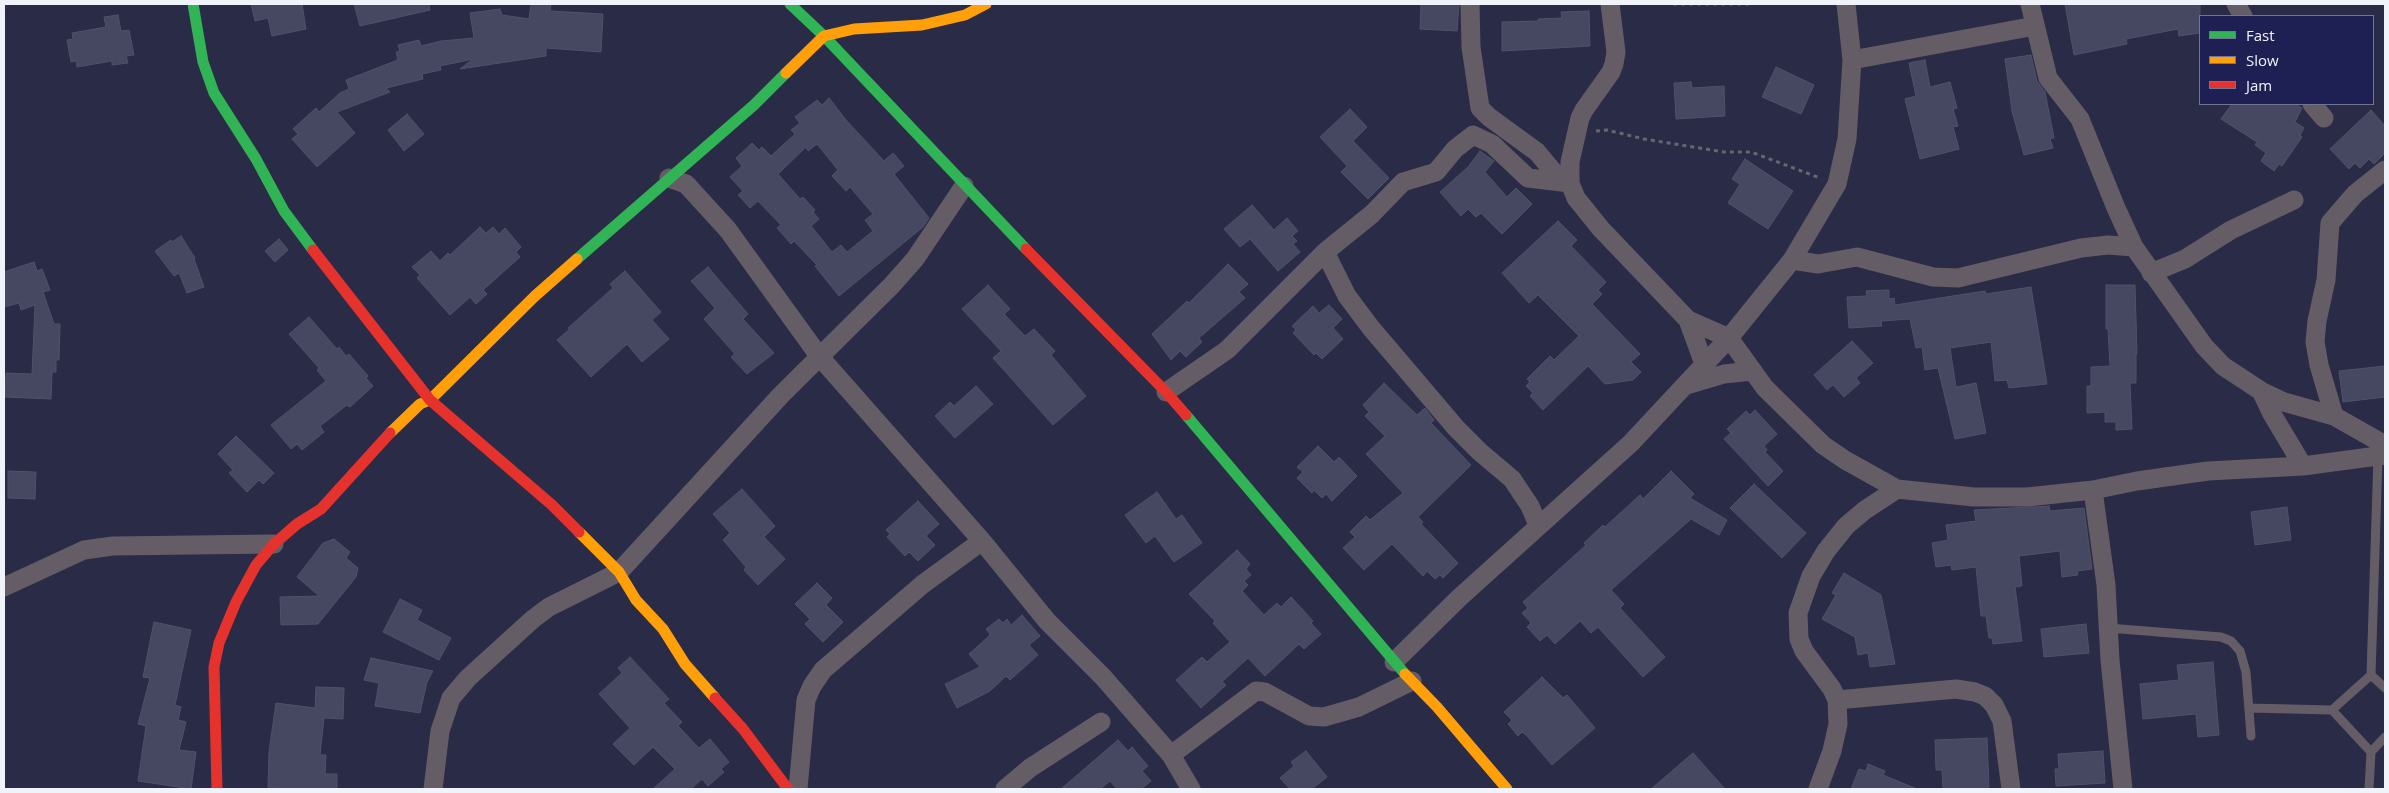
<!DOCTYPE html>
<style>
body{margin:0}
#map{position:relative;width:2389px;height:793px;overflow:hidden;background:#2a2b47;font-family:"Open Sans",sans-serif}
canvas{display:block}
.frame{position:absolute;inset:0;border:5px solid #f1f3fa;pointer-events:none}
.legend{position:absolute;left:2199px;top:15px;width:175px;height:90px;box-sizing:border-box;background:#1e1f53;border:1px solid #727496;margin:0;padding:6px 9px;list-style:none;font-size:15px;color:#f1f3fa}
.legend li{display:flex;align-items:center;gap:10px;height:25px}
.legend b{width:25px;border:1px solid #727496}
</style>
<div id="map">
<canvas width="2389" height="793"></canvas>
<div class="frame"></div>
<ul class="legend">
<li><b style="height:6px;background:#30b455"></b>Fast</li>
<li><b style="height:6px;background:#ff9f0a"></b>Slow</li>
<li><b style="height:6px;background:#e5322d"></b>Jam</li>
</ul>
</div>
<script>
const context = document.querySelector('canvas').getContext('2d');
context.lineJoin = 'round';
function fillPath(path, color) { context.fillStyle = color; context.fill(path, 'evenodd'); }
const poly = rows => new Path2D(rows.map(r => 'M' + r).join(''));
function stroke(path, color, width, dash) { context.strokeStyle = color; context.lineWidth = width; context.lineCap = dash ? 'butt' : 'round'; context.setLineDash(dash || []); context.stroke(path); }
const building = poly([
 [251,4,302,4,306,29,272,36,268,18,255,21,251,4],
 [354,4,429,4,430,10,360,26,354,4],
 [531,4,551,4,550,11,603,14,601,52,546,48,546,56,460,69,473,59,440,66,441,70,422,74,423,79,386,88,390,92,337,112,355,133,317,167,292,139,298,134,293,129,316,108,319,112,340,93,349,89,346,80,398,60,396,52,400,51,398,45,419,40,421,46,441,41,474,38,470,13,500,9,502,15,529,19,531,4],
 [1421,4,1459,4,1457,31,1420,29,1421,4],
 [2065,4,2200,4,2200,33,2179,36,2178,29,2126,39,2127,44,2074,55,2065,4],
 [1589,11,1590,46,1502,51,1502,22,1538,21,1538,19,1562,18,1561,12,1589,11],
 [118,15,121,31,129,30,134,55,126,56,128,63,112,65,112,61,77,67,76,61,71,62,67,40,73,39,72,33,106,27,104,17,118,15],
 [2031,55,2037,81,2045,92,2054,138,2050,139,2053,148,2024,155,2012,111,2005,59,2031,55],
 [1925,60,1930,87,1950,82,1957,108,1953,109,1958,126,1953,127,1959,149,1920,159,1905,99,1916,96,1909,63,1925,60],
 [1776,67,1814,85,1801,114,1762,97,1776,67],
 [1691,82,1692,88,1724,86,1725,116,1676,119,1674,83,1691,82],
 [829,98,846,120,884,161,893,153,904,166,894,174,929,218,923,227,839,296,815,266,817,265,794,241,791,244,777,228,781,225,758,201,750,208,738,195,743,191,730,177,742,166,736,158,752,143,759,150,762,147,771,156,795,134,791,130,800,123,795,117,817,100,822,105,829,98],
 [817,144,838,170,832,176,846,191,850,187,873,214,865,220,873,231,847,252,841,245,832,252,811,226,819,219,813,212,815,210,803,197,800,199,778,174,806,147,808,151,817,144],
 [2232,104,2295,104,2302,108,2295,122,2304,128,2300,135,2302,137,2282,166,2279,164,2274,171,2261,161,2266,153,2255,145,2257,142,2221,119,2232,104],
 [1350,109,1367,127,1353,141,1389,178,1368,199,1341,172,1347,166,1320,137,1350,109],
 [2371,110,2385,126,2385,153,2374,164,2369,159,2360,168,2355,163,2349,169,2330,149,2371,110],
 [407,114,424,134,404,151,388,130,407,114],
 [1480,151,1494,161,1485,172,1507,197,1516,188,1532,204,1502,234,1481,213,1476,217,1468,209,1461,216,1440,192,1468,167,1480,151],
 [1745,159,1793,191,1768,229,1728,203,1740,184,1732,179,1745,159],
 [1252,205,1274,230,1287,218,1298,231,1292,236,1297,241,1293,244,1300,252,1278,271,1250,239,1240,247,1224,229,1252,205],
 [1558,221,1577,240,1571,246,1606,282,1598,290,1602,294,1592,304,1640,354,1631,362,1641,372,1633,380,1605,384,1588,366,1543,410,1530,396,1533,393,1526,386,1530,382,1527,379,1550,356,1554,360,1579,336,1538,295,1529,303,1502,273,1558,221],
 [480,227,486,233,493,227,499,234,505,228,521,247,516,252,520,257,483,290,487,294,476,304,470,297,450,315,417,278,420,275,412,267,431,251,440,261,448,253,450,255,480,227],
 [181,236,195,258,194,259,204,287,187,293,179,273,174,276,155,251,171,240,172,242,181,236],
 [279,239,288,250,275,262,265,251,279,239],
 [34,262,37,271,42,269,50,290,43,292,54,324,60,324,59,360,56,360,56,372,52,372,51,399,5,397,6,373,32,374,35,305,21,310,19,303,4,307,4,272,34,262],
 [1228,264,1248,284,1239,292,1245,298,1199,338,1202,342,1186,357,1180,351,1171,360,1152,334,1187,301,1189,303,1228,264],
 [708,267,748,314,743,319,774,353,747,374,731,357,735,354,704,319,715,308,691,281,708,267],
 [625,271,661,312,652,320,669,339,642,362,627,344,591,377,557,340,570,329,568,328,613,288,610,284,625,271],
 [988,285,1010,309,1004,314,1025,336,1034,329,1055,351,1051,355,1086,396,1053,425,993,358,1001,351,962,309,988,285],
 [2106,285,2135,285,2137,354,2136,354,2136,383,2130,383,2132,429,2116,430,2116,422,2105,422,2105,412,2087,413,2087,386,2091,386,2091,367,2110,366,2108,329,2106,329,2106,285],
 [2031,287,2047,384,2009,388,2007,380,1995,381,1991,342,1950,348,1956,387,1976,383,1986,433,1955,439,1938,368,1925,370,1922,347,1916,348,1910,319,1881,321,1882,326,1849,328,1847,297,1867,296,1866,291,1889,290,1889,299,1894,298,1895,305,1985,291,1986,294,2031,287],
 [1329,305,1342,319,1333,328,1343,339,1322,359,1316,353,1314,355,1293,333,1296,330,1292,326,1313,306,1319,313,1329,305],
 [309,317,337,349,339,347,346,356,349,354,368,376,366,378,373,386,350,407,347,405,320,426,324,432,302,450,297,444,291,449,271,425,326,381,317,370,319,368,289,334,309,317],
 [1852,341,1873,363,1856,378,1860,383,1844,397,1833,385,1827,390,1814,375,1852,341],
 [2385,366,2385,397,2343,402,2339,371,2385,366],
 [1384,383,1417,415,1425,408,1434,420,1431,423,1471,465,1418,517,1423,522,1421,524,1458,563,1443,578,1440,575,1435,579,1427,571,1423,576,1392,544,1364,570,1343,548,1355,537,1350,532,1366,516,1370,520,1403,493,1366,454,1385,436,1365,416,1369,412,1363,405,1384,383],
 [976,386,993,404,955,438,935,416,950,402,954,406,976,386],
 [1755,410,1777,434,1764,446,1767,450,1765,452,1783,471,1768,486,1724,439,1731,433,1727,429,1746,411,1750,415,1755,410],
 [236,436,274,473,263,484,259,480,247,492,229,473,233,470,218,454,236,436],
 [1318,446,1334,462,1339,457,1357,476,1332,501,1326,494,1322,498,1314,490,1312,493,1297,478,1303,472,1297,467,1318,446],
 [8,471,36,472,35,499,8,498,8,471],
 [1671,471,1694,494,1690,498,1727,520,1719,535,1691,519,1611,590,1624,604,1620,608,1665,657,1643,677,1598,627,1591,633,1580,621,1555,644,1547,635,1540,641,1527,627,1531,623,1522,613,1528,608,1523,602,1586,545,1584,543,1603,525,1605,527,1640,495,1643,499,1671,471],
 [1754,484,1806,533,1782,558,1730,508,1754,484],
 [742,489,775,526,764,537,785,559,758,585,744,570,746,567,723,540,730,533,713,514,742,489],
 [1157,492,1176,519,1182,515,1202,543,1174,562,1155,536,1146,543,1125,515,1157,492],
 [918,501,939,524,926,536,935,545,918,561,909,552,905,556,887,537,890,534,886,530,918,501],
 [2049,506,2050,511,2084,508,2092,569,2077,571,2078,575,2062,577,2060,551,2019,556,2022,586,2015,587,2022,641,1993,644,1992,638,1989,638,1986,616,1981,616,1976,567,1952,570,1951,565,1936,567,1932,543,1948,540,1946,525,1976,521,1974,510,2049,506],
 [2287,507,2291,540,2255,545,2251,512,2287,507],
 [334,539,350,552,346,558,358,568,356,577,318,624,281,625,280,597,319,596,297,577,323,543,334,539],
 [1237,550,1250,564,1246,569,1251,575,1244,581,1248,585,1242,591,1264,615,1277,603,1281,607,1291,597,1313,621,1311,623,1321,634,1304,649,1299,644,1265,676,1248,658,1222,682,1226,685,1201,708,1176,680,1202,657,1207,662,1230,642,1213,623,1215,621,1189,594,1237,550],
 [1844,573,1881,595,1895,664,1870,667,1868,653,1858,655,1855,637,1822,619,1836,595,1832,593,1844,573],
 [817,583,832,598,826,605,843,622,823,642,805,624,810,619,795,604,817,583],
 [400,599,422,610,417,620,451,638,439,660,383,632,400,599],
 [1022,615,1040,636,1029,645,1038,655,1010,680,1006,676,990,691,957,708,945,684,980,667,969,654,988,637,990,634,986,629,999,619,1003,623,1007,619,1011,625,1022,615],
 [154,622,191,630,175,705,181,707,178,720,186,722,179,750,196,752,191,789,138,781,146,726,138,724,150,678,143,677,154,622],
 [2086,624,2089,653,2044,657,2041,629,2086,624],
 [630,657,669,699,664,703,682,722,678,726,699,748,710,739,729,762,721,769,724,772,708,786,702,779,691,789,653,789,675,769,653,747,634,765,613,744,630,728,599,694,622,673,618,668,630,657],
 [371,658,433,671,427,682,420,713,375,706,379,683,364,680,371,658],
 [2213,662,2219,735,2198,737,2196,714,2143,719,2140,684,2179,680,2177,665,2213,662],
 [1542,677,1563,698,1567,695,1595,728,1552,765,1527,736,1522,732,1518,736,1508,724,1512,720,1504,712,1542,677],
 [316,687,344,688,343,719,324,718,320,755,326,755,325,774,337,774,337,789,268,788,269,752,276,703,315,708,316,687],
 [1987,738,1989,789,1943,789,1942,770,1936,770,1935,740,1987,738],
 [1118,740,1128,751,1132,747,1148,766,1142,771,1151,781,1141,789,1117,789,1110,781,1100,789,1061,789,1118,740],
 [1306,751,1327,777,1312,789,1290,789,1280,778,1294,766,1291,762,1306,751],
 [2103,751,2105,783,2056,786,2055,769,2059,769,2058,754,2103,751],
 [1693,753,1725,789,1651,789,1693,753],
 [1868,764,1885,771,1883,775,1917,789,1851,789,1859,769,1866,771,1868,764]
]);
fillPath(building, '#464760');
stroke(building, '#4f5269', 1);
stroke(poly([
 [1673,4,1749,4],
 [1596,131,1607,130,1644,139,1724,152,1751,152,1820,178]
]), '#696571', 3, [4, 4]);
stroke(poly([
 [2108,628,2221,637,2231,641,2240,651,2246,672,2251,736],
 [2371,675,2378,456],
 [2385,688,2371,675,2332,710,2371,752,2385,737],
 [2249,708,2332,710],
 [2369,789,2371,752]
]), '#655d66', 9);
stroke(poly([
 [1470,4,1471,47,1480,108,1489,117,1537,152,1562,182],
 [1610,4,1616,52,1614,64,1611,72,1584,110,1580,118,1570,162,1570,183,1576,198,1601,229,1688,320,1704,364],
 [2030,4,2048,78,2080,119,2116,208,2134,247,2204,346,2223,366,2261,391,2284,402,2334,416,2385,445],
 [2236,4,2243,16],
 [1852,60,2035,26],
 [2312,104,2324,118],
 [669,178,686,184,728,230,819,356,982,541,1047,621,1103,677,1171,755,1191,789],
 [1792,260,1818,264,1857,257,1933,277,1958,278,2081,248,2108,245,2134,247],
 [2151,273,2185,259,2231,230,2294,200],
 [1688,320,1729,338,1765,388,1823,445,1845,460,1897,489],
 [1687,385,1724,374,1752,371],
 [2261,391,2272,414,2303,466],
 [1166,392,1227,350,1325,252],
 [2334,416,2319,365,2315,342,2317,321,2326,280,2330,223,2355,194,2385,170],
 [2093,490,2106,585,2110,660,2123,789],
 [1538,525,1530,506,1512,479,1480,452,1456,428,1371,328,1347,296,1325,252,1372,214,1403,182,1436,172,1455,149,1473,135,1492,144,1528,178,1570,183],
 [4,587,84,550,113,546,274,544],
 [1394,662,1459,598,1631,443,1729,338,1792,260,1837,184,1847,139,1852,60,1846,4],
 [1837,700,1956,689,1975,692,1985,696,1994,705,2002,721,2011,789],
 [1171,755,1256,691,1265,692,1309,716,1324,717,1359,707,1412,681],
 [433,789,440,731,451,698,468,678,533,619,549,607,619,572,781,395,892,285,915,259,964,186],
 [798,789,806,700,812,686,823,670,923,584,982,541],
 [1005,789,1030,768,1101,722],
 [1818,789,1832,751,1838,724,1837,700,1832,689,1804,651,1799,639,1798,613,1811,576,1826,551,1846,526,1865,510,1897,489,1974,497,2027,497,2093,490,2137,481,2208,471,2303,466,2385,455]
]), '#655d66', 19);
stroke(poly([
 [193,4,203,62,214,93,256,159,284,211,313,250],
 [790,4,824,36,1026,249],
 [577,259,754,105,786,73],
 [1186,415,1405,674]
]), '#30b455', 11);
stroke(poly([
 [786,73,824,36,854,29,922,25,965,15,986,4],
 [390,433,420,404,430,400,535,296,577,259],
 [579,532,619,572,636,600,663,629,685,664,715,698],
 [1405,674,1437,707,1507,789]
]), '#ff9f0a', 11);
stroke(poly([
 [1026,249,1166,392,1186,415],
 [313,250,430,400,552,505,579,532],
 [715,698,743,729,788,789],
 [217,789,214,667,219,643,236,602,256,565,274,544,297,524,321,509,390,433]
]), '#e5322d', 11);
</script>
